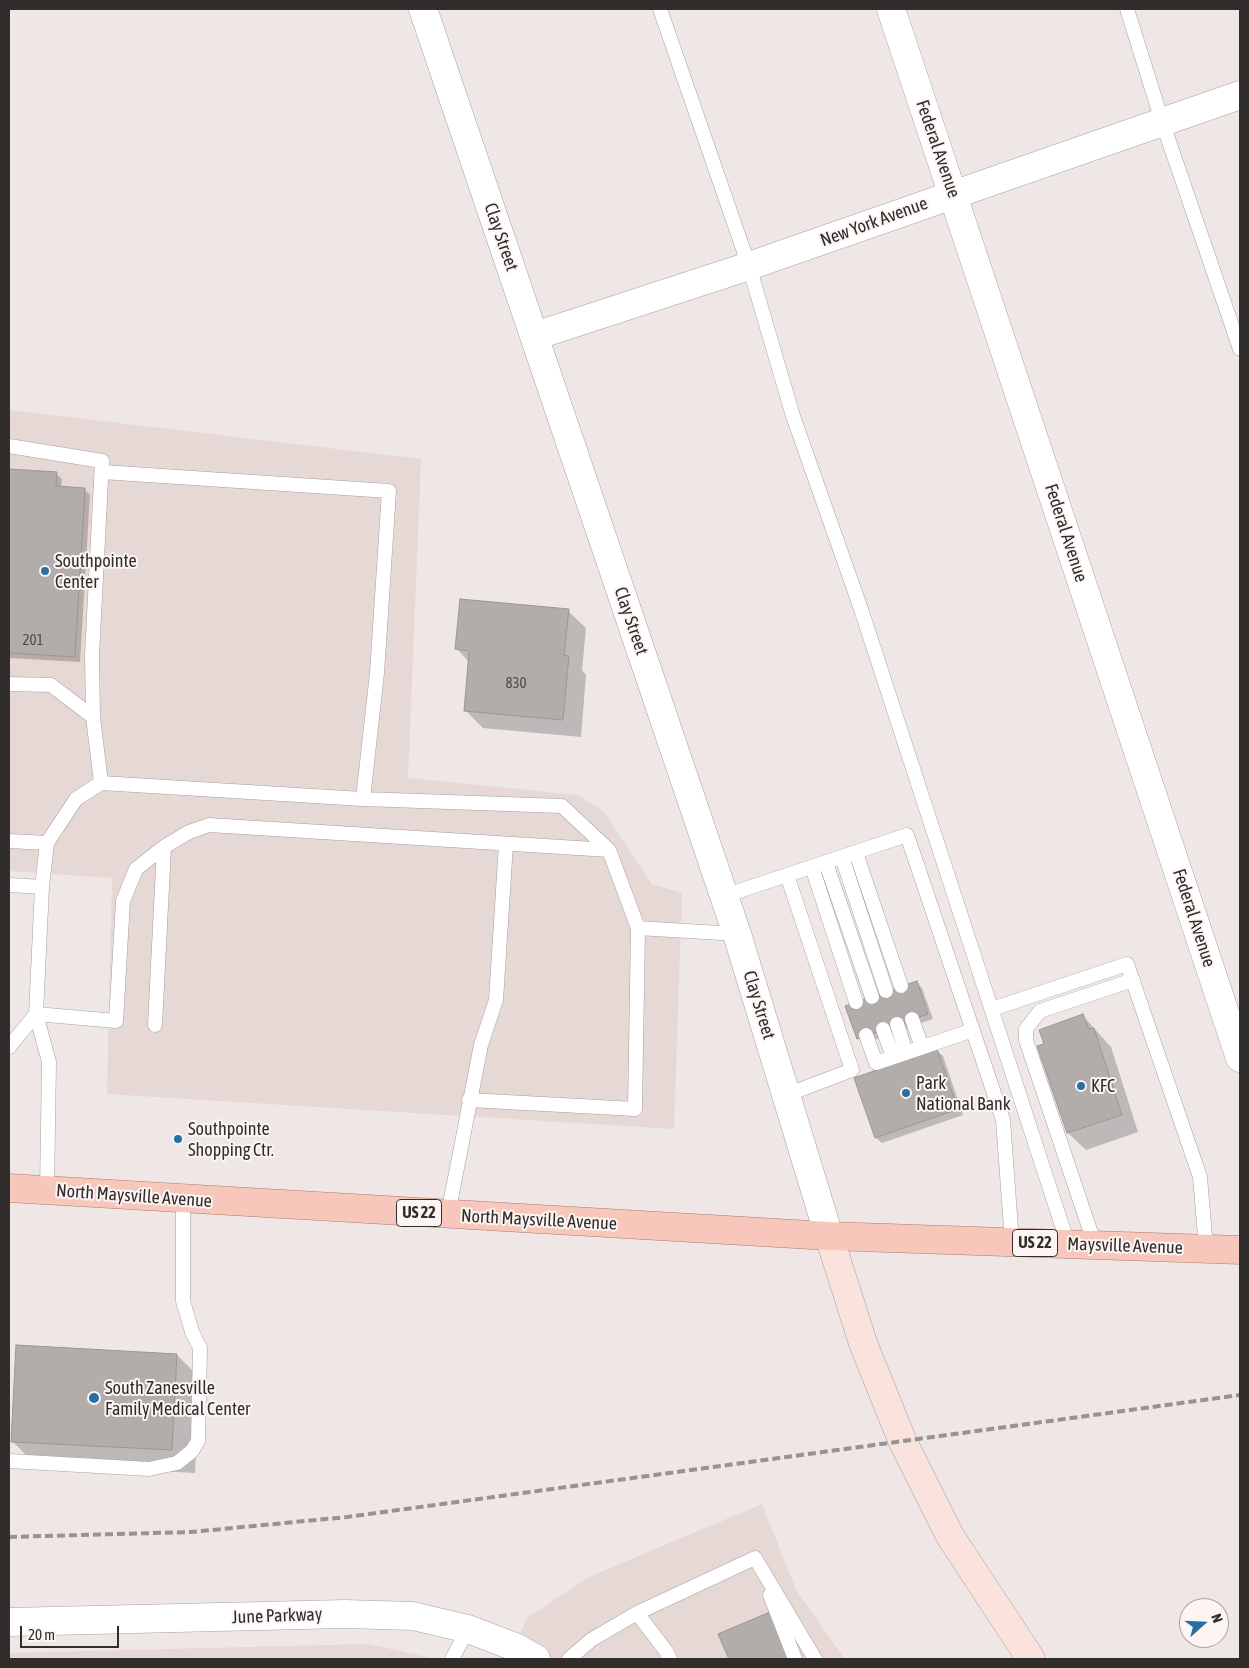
<!DOCTYPE html>
<style>
body{margin:0}
#map{position:relative;width:1249px;height:1668px;overflow:hidden;background:#eee7e6;font-family:"Asap Condensed",sans-serif}
canvas{display:block}
.frame{position:absolute;inset:0;border:10px solid #302d2c;pointer-events:none}
.north{position:absolute;left:1179px;top:1598px;width:50px;height:50px;box-sizing:border-box;background:#fcf5f3;border:1px solid #aaa5a3;border-radius:50%;rotate:70deg;font-size:14px;font-weight:700;line-height:20px;text-align:center;color:#302d2c}
.north::after{content:'';display:block;margin:auto;width:18px;height:22px;background:#2770a4;clip-path:polygon(50% 0,100% 100%,50% 72%,0 100%)}
.scale{position:absolute;left:20px;top:1626px;width:99px;height:22px;box-sizing:border-box;border:2px solid #302d2c;border-top:0;padding-left:6px;font-size:15px;line-height:18px;white-space:nowrap;color:#302d2c;-webkit-text-stroke:4px #fcf5f3;paint-order:stroke}
</style>
<div id="map">
<canvas width="1249" height="1668"></canvas>
<div class="frame"></div>
<div class="north">N</div>
<div class="scale">20 m</div>
</div>
<script>
const context = document.querySelector('canvas').getContext('2d');
context.lineJoin = 'round';
function fillPath(path, color) { context.fillStyle = color; context.fill(path, 'evenodd'); }
const poly = rows => new Path2D(rows.map(r => 'M' + r).join(''));
function stroke(path, color, width, dash) { context.strokeStyle = color; context.lineWidth = width; context.lineCap = dash ? 'butt' : 'round'; context.setLineDash(dash || []); context.stroke(path); }
function label(font, color, halo, rows, align = 'center') {
  context.font = font + ' "Asap Condensed",sans-serif'; context.lineWidth = 4; context.setLineDash([]); context.textBaseline = 'middle'; context.strokeStyle = halo; context.fillStyle = color; for (const [text, x, y, turn = 0] of rows) {
    context.save(); context.translate(x, y); context.rotate((+turn || 0) * Math.PI / 180); context.textAlign = isNaN(turn) ? turn : align; if (halo) context.strokeText(text, 0, 0); context.fillText(text, 0, 0); context.restore();
  }
}
fillPath(poly([
 [9,410,421,459,408,778,578,795,604,812,652,884,682,893,674,1129,107,1094,112,878,9,871],
 [762,1504,797,1592,845,1659,509,1659,527,1618,589,1577],
 [368,1644,436,1659,9,1659,9,1653]
]), '#e6d8d4');
fillPath(poly([
 [9,471,56,474,62,479,61,488,85,490,90,495,80,662,9,658],
 [568,611,586,628,582,670,586,675,581,737,483,728,465,710,469,662,457,649],
 [916,982,922,988,933,1019,863,1044,858,1038],
 [1083,1016,1111,1047,1138,1132,1086,1150,1068,1133,1039,1047,1046,1045],
 [937,1051,943,1056,963,1115,882,1143,876,1138,856,1078],
 [177,1355,200,1378,195,1473,35,1464,12,1441],
 [720,1634,792,1659,730,1659]
]), '#0003');
const building = poly([
 [9,469,57,472,56,486,85,488,75,657,9,653,9,469],
 [460,599,569,609,564,655,569,656,563,720,464,711,469,651,455,649,460,599],
 [917,981,928,1014,857,1039,845,1006,917,981],
 [1083,1014,1089,1029,1094,1028,1122,1115,1067,1133,1037,1046,1044,1044,1039,1030,1083,1014],
 [937,1049,958,1109,875,1138,854,1078,937,1049],
 [16,1345,177,1354,172,1450,11,1442,16,1345],
 [770,1612,790,1659,729,1659,718,1634,770,1612]
]);
fillPath(building, '#b2acaa');
stroke(building, '#9b9593', 1);
const lane = poly([
 [660,9,749,266,793,416,861,609,1068,1244],
 [1127,9,1162,121,1240,349],
 [9,446,102,461,92,655,93,717],
 [102,472,389,491,377,673,363,799],
 [9,684,51,685,93,717,101,783],
 [9,841,47,843],
 [609,850,209,825,189,832,164,847,136,869,123,901,116,1021,36,1014,42,887,47,843,76,799,101,783,363,799,562,806,609,850,638,928,737,934],
 [856,853,901,986],
 [842,857,886,991],
 [826,863,872,997],
 [812,867,856,1002],
 [9,885,42,887],
 [724,896,907,835,1003,1120,1012,1242],
 [992,1009,1127,964,1200,1177,1206,1248],
 [912,1019,922,1047],
 [897,1024,906,1053],
 [155,1025,164,847],
 [883,1029,893,1057],
 [866,1035,876,1063,973,1030],
 [9,1047,36,1014,49,1062,47,1190],
 [786,1095,852,1070,787,875],
 [469,1100,635,1109,638,928],
 [448,1214,481,1045,496,1000,506,844],
 [1095,1245,1026,1040,1026,1029,1040,1011,1133,980],
 [9,1461,149,1469,177,1463,192,1451,198,1441,200,1348,192,1332,183,1301,183,1199],
 [770,1595,795,1659],
 [637,1613,666,1651,670,1659],
 [452,1659,468,1629],
 [569,1659,591,1640,637,1613,755,1558,815,1659]
]);
const street = poly([
 [423,9,737,934,829,1236],
 [891,9,1240,1058],
 [535,336,749,266,1240,95],
 [9,1622,345,1614,413,1616,468,1629,515,1647,536,1659]
]);
const secondary = poly([
 [829,1236,863,1343,902,1440,950,1536,1031,1659]
]);
const primary = poly([
 [9,1188,829,1236,1240,1250]
]);
stroke(lane, '#a7a1a0', 15);
stroke(street, '#a7a1a0', 29);
stroke(secondary, '#a7a1a0', 29);
stroke(primary, '#ae796c', 29);
stroke(lane, '#fff', 14);
stroke(street, '#fff', 28);
stroke(secondary, '#fbe3dd', 28);
stroke(primary, '#f7c7bc', 28);
stroke(poly([
 [9,1537,191,1532,347,1517,1240,1395]
]), '#989291', 4, [8, 4]);
for (const [x, y, r, color] of [
 [45,571,5,"#2770a4"],
 [1081,1086,5,"#2770a4"],
 [906,1093,5,"#2770a4"],
 [178,1139,5,"#2770a4"],
 [94,1398,6,"#2770a4"]
]) { const dot = new Path2D(); dot.arc(x, y, r, 0, 2 * Math.PI); context.fillStyle = color; context.fill(dot); stroke(dot, '#fcf5f3', 2); }
label('15px', '#504d4c', null, [
 ["201",33,640],
 ["830",516,683]
]);
for (const [x, y, w] of [
 [419,1213,45],
 [1035,1243,45]
]) { const box = new Path2D(); box.roundRect(x - w / 2, y - 13.5, w, 27, 4); context.fillStyle = '#fcf5f3'; context.fill(box); stroke(box, '#302d2c', 1); }
label('bold 16px', '#302d2c', null, [
 ["US 22",419,1213],
 ["US 22",1035,1243]
]);
label('18px', '#302d2c', '#fcf5f3', [
 ["Federal Avenue",938,149,71],
 ["New York Avenue",874,222,-20],
 ["Clay Street",501,237,71],
 ["Federal Avenue",1066,533,72],
 ["Clay Street",631,621,71],
 ["Federal Avenue",1194,918,72],
 ["Clay Street",759,1005,73],
 ["North Maysville Avenue",134,1196,4],
 ["North Maysville Avenue",539,1220,3],
 ["Maysville Avenue",1125,1246,2],
 ["June Parkway",277,1616,-2]
]);
label('18px', '#302d2c', '#fcf5f3', [
 ["Southpointe",55,561],
 ["Center",55,582],
 ["Park",916,1083],
 ["National Bank",916,1104],
 ["KFC",1091,1086],
 ["Southpointe",188,1129],
 ["Shopping Ctr.",188,1150],
 ["South Zanesville",105,1388],
 ["Family Medical Center",105,1409]
], 'left');
</script>
